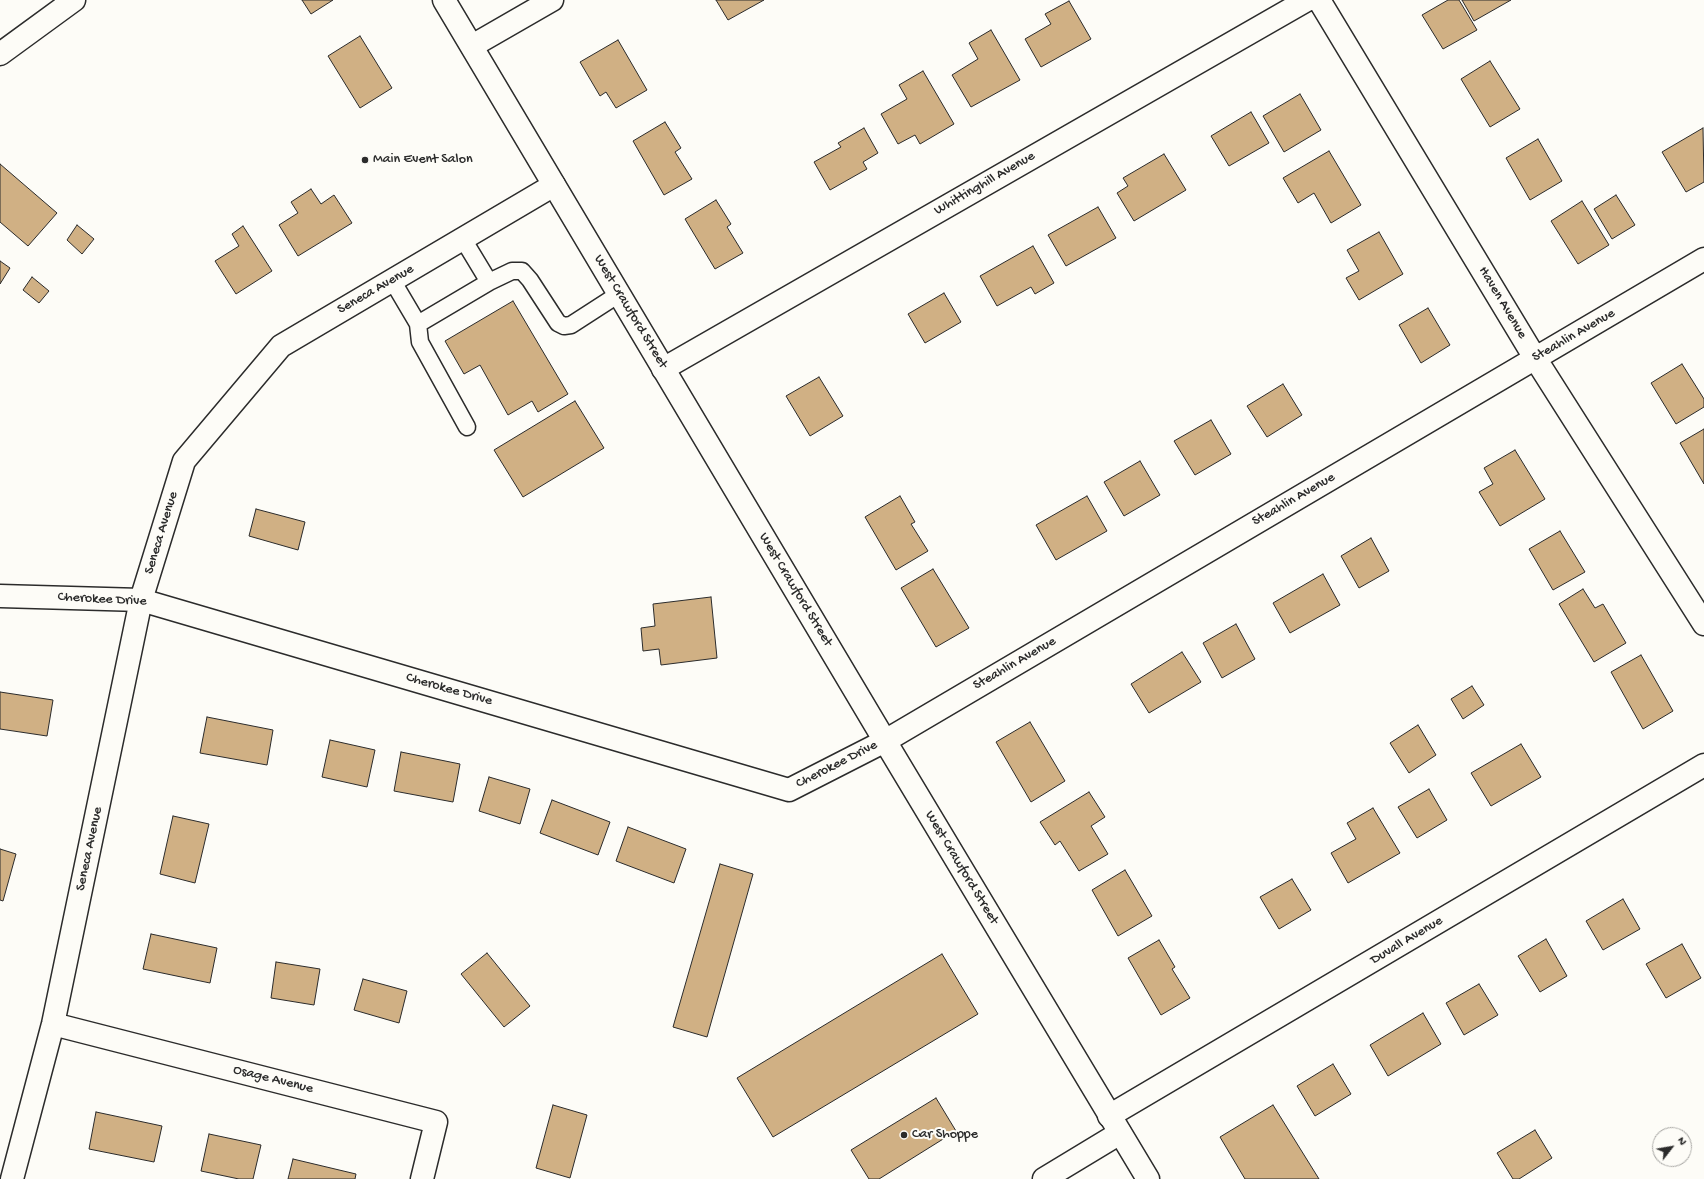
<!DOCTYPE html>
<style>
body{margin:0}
#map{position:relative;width:1704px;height:1179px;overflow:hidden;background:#fdfcf7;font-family:"Gochi Hand",sans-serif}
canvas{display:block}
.north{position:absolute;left:1652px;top:1127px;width:40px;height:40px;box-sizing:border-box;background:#fdfcf7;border:1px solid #a9a8a5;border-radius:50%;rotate:59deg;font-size:11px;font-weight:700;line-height:16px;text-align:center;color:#2b2b2b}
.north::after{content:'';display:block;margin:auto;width:14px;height:18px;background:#2b2b2b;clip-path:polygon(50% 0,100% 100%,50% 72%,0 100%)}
</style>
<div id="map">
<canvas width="1704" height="1179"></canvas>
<div class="north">N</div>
</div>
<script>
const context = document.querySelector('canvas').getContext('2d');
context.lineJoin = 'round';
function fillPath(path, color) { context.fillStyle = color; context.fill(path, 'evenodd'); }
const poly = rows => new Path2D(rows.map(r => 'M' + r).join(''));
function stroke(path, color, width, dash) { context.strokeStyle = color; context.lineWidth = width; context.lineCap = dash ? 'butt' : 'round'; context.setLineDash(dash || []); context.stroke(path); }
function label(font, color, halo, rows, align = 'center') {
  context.font = font + ' "Gochi Hand",sans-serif'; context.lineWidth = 4; context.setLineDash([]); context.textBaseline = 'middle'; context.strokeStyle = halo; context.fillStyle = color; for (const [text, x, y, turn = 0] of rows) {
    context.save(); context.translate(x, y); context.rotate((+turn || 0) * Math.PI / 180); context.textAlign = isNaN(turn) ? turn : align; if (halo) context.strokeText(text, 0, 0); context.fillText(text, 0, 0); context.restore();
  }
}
const building = poly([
 [302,0,333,0,311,14,302,0],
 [716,0,764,0,728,20,716,0],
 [1448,0,1459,0,1477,30,1443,49,1422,15,1448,0],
 [1462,0,1511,0,1474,21,1462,0],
 [1069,1,1091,39,1041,67,1025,39,1051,24,1045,14,1069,1],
 [991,30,1020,80,971,107,952,75,978,59,969,43,991,30],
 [360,36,392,88,360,108,328,56,360,36],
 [618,40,647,90,616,108,606,92,600,96,580,62,618,40],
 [1490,61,1520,109,1490,127,1461,79,1490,61],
 [923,71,954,124,920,144,915,135,898,144,881,114,907,99,899,85,923,71],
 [1300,94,1321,130,1284,152,1263,116,1300,94],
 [1251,112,1269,143,1229,166,1211,136,1251,112],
 [665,122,681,148,675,152,692,179,664,195,633,141,665,122],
 [864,128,878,153,863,162,867,169,830,190,814,162,841,147,838,143,864,128],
 [1703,128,1704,182,1686,192,1662,152,1703,128],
 [1538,139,1562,181,1530,200,1506,158,1538,139],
 [1329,151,1361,205,1331,223,1314,193,1298,203,1283,178,1329,151],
 [1164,154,1186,190,1134,221,1117,193,1128,186,1123,178,1164,154],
 [0,164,57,213,28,246,0,222,0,164],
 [311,189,321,204,334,195,352,223,298,256,279,225,298,213,291,202,311,189],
 [1616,195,1635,225,1612,239,1594,209,1616,195],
 [716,200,731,224,727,227,743,253,715,269,685,219,716,200],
 [1582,201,1609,245,1578,264,1551,221,1582,201],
 [1098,207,1116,238,1066,266,1048,235,1098,207],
 [77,225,94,239,82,254,67,240,77,225],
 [243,226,272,271,236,294,215,261,239,246,232,234,243,226],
 [1379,232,1403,274,1359,300,1346,278,1359,271,1347,250,1379,232],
 [1033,246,1054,283,1035,294,1031,287,997,306,980,276,1033,246],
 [0,261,10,268,0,284,0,261],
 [32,277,49,291,39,303,23,290,32,277],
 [944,293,961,322,925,343,908,314,944,293],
 [513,301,568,394,538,412,532,401,508,415,480,365,464,374,445,341,513,301],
 [1428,308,1450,345,1421,363,1399,325,1428,308],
 [1682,364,1704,399,1704,407,1676,424,1651,383,1682,364],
 [819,377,843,416,810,436,786,396,819,377],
 [1283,384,1302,415,1267,437,1247,406,1283,384],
 [575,401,604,448,523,497,494,450,575,401],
 [1211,420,1231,454,1195,475,1174,441,1211,420],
 [1704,429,1704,484,1680,443,1704,429],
 [1515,450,1545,499,1500,526,1479,492,1493,484,1484,468,1515,450],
 [1140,461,1160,495,1124,516,1104,482,1140,461],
 [900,496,915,522,911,524,928,551,896,570,865,517,900,496],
 [1087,496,1107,531,1056,560,1036,525,1087,496],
 [256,509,305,522,298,550,249,536,256,509],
 [1560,531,1585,572,1553,590,1529,549,1560,531],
 [1371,538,1389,571,1359,588,1341,556,1371,538],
 [933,569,969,628,936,647,901,588,933,569],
 [1323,574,1340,605,1290,633,1273,603,1323,574],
 [1583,589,1595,608,1603,604,1626,643,1594,662,1559,604,1583,589],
 [711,597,717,658,661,665,659,649,643,651,641,628,655,626,653,604,711,597],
 [1236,624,1255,659,1222,678,1203,643,1236,624],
 [1182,652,1201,682,1149,713,1131,684,1182,652],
 [1641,655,1673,711,1643,729,1611,672,1641,655],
 [1472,686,1484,705,1463,719,1451,699,1472,686],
 [0,692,53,700,47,736,0,729,0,692],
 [207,717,273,730,267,765,200,753,207,717],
 [1030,722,1065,781,1031,802,996,742,1030,722],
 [1418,725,1436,755,1409,773,1390,743,1418,725],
 [330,740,375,750,367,787,322,777,330,740],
 [1521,744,1541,777,1491,806,1471,773,1521,744],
 [401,752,460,764,453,802,394,791,401,752],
 [489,777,530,789,520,824,479,811,489,777],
 [1429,789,1447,820,1417,838,1398,807,1429,789],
 [1089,792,1105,817,1091,826,1108,854,1079,871,1060,841,1055,845,1040,822,1089,792],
 [552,800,610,822,598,855,540,833,552,800],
 [1373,808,1400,853,1348,883,1331,853,1356,839,1347,823,1373,808],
 [173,816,209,824,195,883,160,874,173,816],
 [628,827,686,849,674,883,616,861,628,827],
 [0,849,16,854,3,901,0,900,0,849],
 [720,864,753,874,707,1037,673,1027,720,864],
 [1125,870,1152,916,1118,936,1092,890,1125,870],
 [1292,879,1311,910,1279,929,1260,897,1292,879],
 [1623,899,1640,929,1603,950,1586,921,1623,899],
 [151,934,217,948,210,983,143,969,151,934],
 [1546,939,1567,976,1540,992,1518,956,1546,939],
 [1159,940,1175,967,1172,969,1190,998,1161,1015,1128,958,1159,940],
 [1682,944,1701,978,1666,998,1646,964,1682,944],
 [487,953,530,1006,504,1027,461,974,487,953],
 [942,954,978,1014,773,1137,737,1078,942,954],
 [276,962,320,969,314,1005,271,998,276,962],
 [363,979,407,991,399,1023,354,1010,363,979],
 [1479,984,1498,1015,1464,1035,1446,1003,1479,984],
 [1423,1013,1441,1044,1388,1076,1370,1045,1423,1013],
 [1333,1064,1351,1094,1315,1116,1297,1086,1333,1064],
 [936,1098,956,1131,879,1179,869,1179,851,1150,936,1098],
 [553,1105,587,1115,570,1178,536,1168,553,1105],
 [1273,1105,1319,1179,1245,1179,1220,1137,1273,1105],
 [96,1112,162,1126,154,1162,89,1149,96,1112],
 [1535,1130,1552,1158,1519,1179,1513,1179,1497,1153,1535,1130],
 [209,1134,261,1145,253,1179,239,1179,201,1171,209,1134],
 [293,1159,356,1174,355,1179,288,1179,293,1159]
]);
fillPath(building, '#d0b084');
stroke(building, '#2b2b2b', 1);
const service = poly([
 [392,280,418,324,420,342,467,427],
 [489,282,512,271,522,271,530,280,558,323,564,326,571,325,619,294],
 [418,324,489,282,463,239]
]);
const minor = poly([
 [1319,0,1535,358,1704,624],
 [472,46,552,0],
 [0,54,74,0],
 [663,369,1307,0],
 [885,741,1704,259],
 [53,1024,436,1122,422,1179],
 [1109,1116,1704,765],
 [12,1179,53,1024,141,600,184,461,281,346,554,185],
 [1044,1179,1120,1133]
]);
const tertiary = poly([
 [0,596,141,600,789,790,885,741]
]);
const secondary = poly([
 [444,0,885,741,1148,1179]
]);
stroke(service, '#2b2b2b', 19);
stroke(minor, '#2b2b2b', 25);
stroke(tertiary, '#2b2b2b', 25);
stroke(secondary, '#2b2b2b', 25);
stroke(service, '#fdfcf7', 16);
stroke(minor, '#fdfcf7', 22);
stroke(tertiary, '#fdfcf7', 22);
stroke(secondary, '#fdfcf7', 22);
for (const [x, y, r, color] of [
 [365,160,4,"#2b2b2b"],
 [904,1135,4,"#2b2b2b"]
]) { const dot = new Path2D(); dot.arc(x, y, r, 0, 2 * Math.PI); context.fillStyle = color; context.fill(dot); stroke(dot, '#fdfcf7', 1.5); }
label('14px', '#2b2b2b', '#fdfcf7', [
 ["Main Event Salon",373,160],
 ["Car Shoppe",912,1135]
], 'left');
label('14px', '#2b2b2b', '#fdfcf7', [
 ["Whittinghill Avenue",985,184,-30],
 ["Seneca Avenue",376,290,-30],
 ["Haven Avenue",1502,303,59],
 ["West Crawford Street",630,312,59],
 ["Steahlin Avenue",1574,336,-30],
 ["Steahlin Avenue",1294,500,-30],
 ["Seneca Avenue",162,533,-73],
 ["West Crawford Street",795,590,59],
 ["Cherokee Drive",102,600,3],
 ["Steahlin Avenue",1015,664,-30],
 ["Cherokee Drive",449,690,16],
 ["Cherokee Drive",837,765,-27],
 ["Seneca Avenue",90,849,-78],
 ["West Crawford Street",961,868,59],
 ["Duvall Avenue",1407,941,-31],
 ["Osage Avenue",273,1080,14]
]);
</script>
